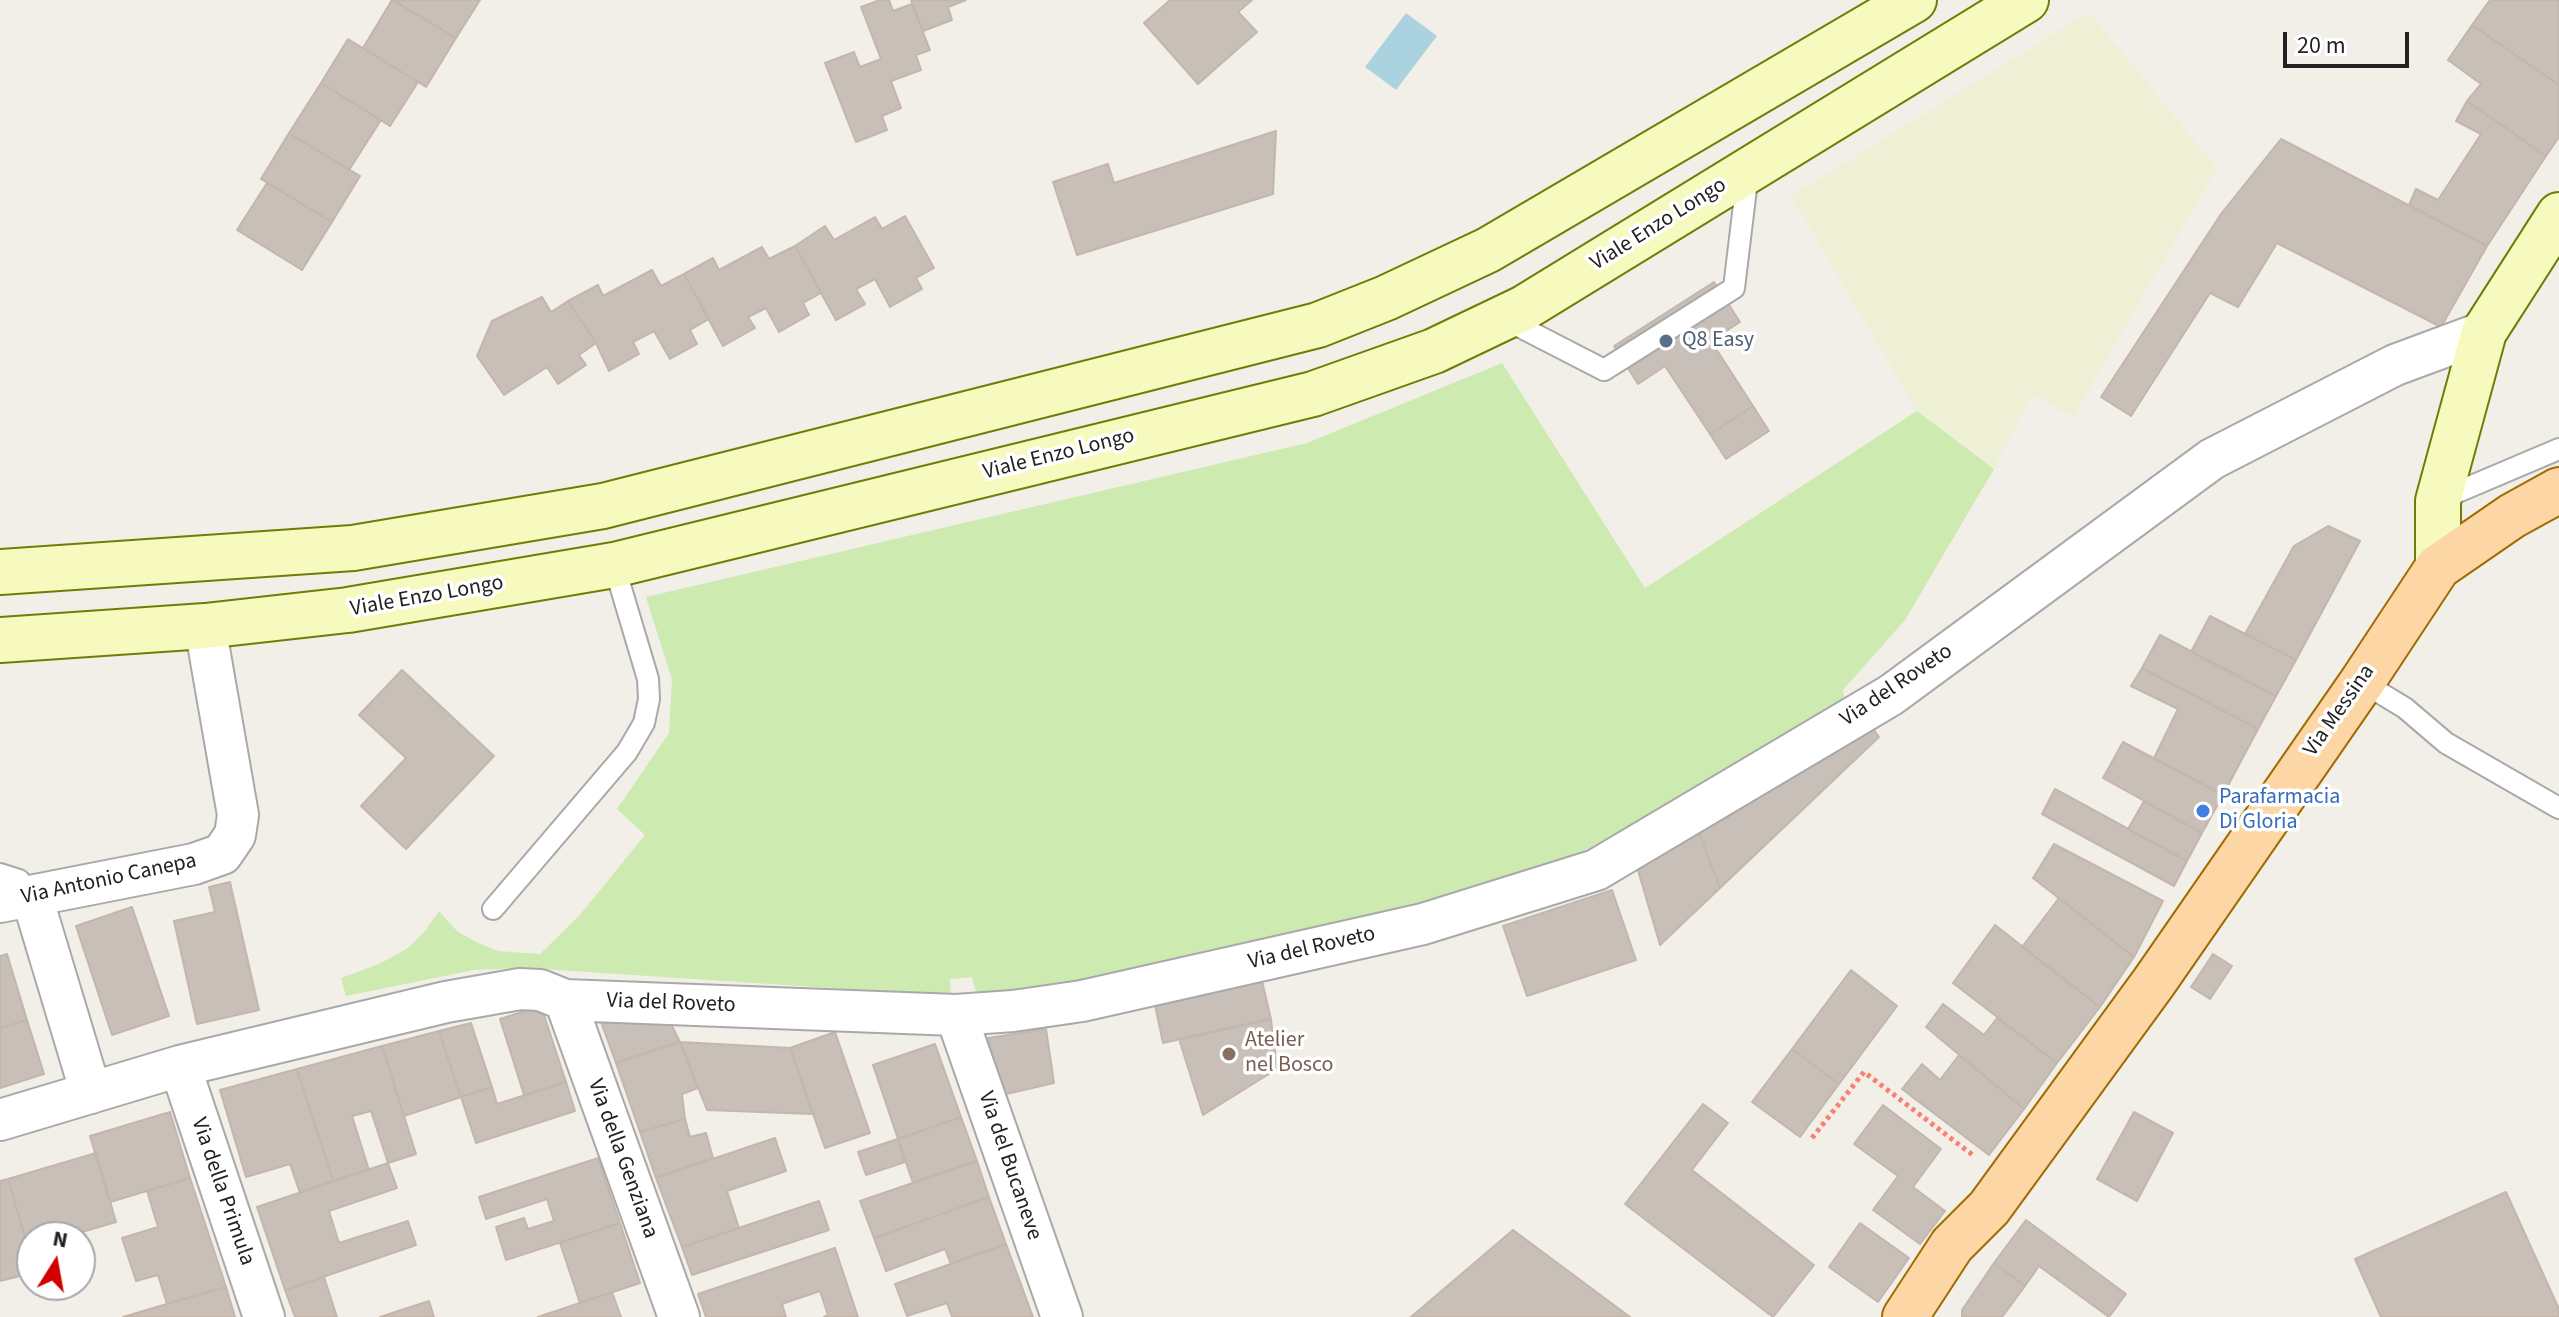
<!DOCTYPE html>
<style>
body{margin:0}
#map{position:relative;width:2559px;height:1317px;overflow:hidden;background:#f2efe9;font-family:"Source Sans 3",sans-serif}
canvas{display:block}
.north{position:absolute;left:16px;top:1221px;width:80px;height:80px;box-sizing:border-box;background:#fff;border:2px solid #a7a7a7;border-radius:50%;rotate:11deg;font-size:22px;font-weight:700;line-height:32px;text-align:center;color:#222}
.north::after{content:'';display:block;margin:auto;width:28px;height:36px;background:#d40000;clip-path:polygon(50% 0,100% 100%,50% 72%,0 100%)}
.scale{position:absolute;left:2283px;top:32px;width:126px;height:36px;box-sizing:border-box;border:4px solid #222;border-top:0;padding-left:10px;font-size:24px;line-height:28px;white-space:nowrap;color:#222;-webkit-text-stroke:6px #fff;paint-order:stroke}
</style>
<div id="map">
<canvas width="2559" height="1317"></canvas>
<div class="north">N</div>
<div class="scale">20 m</div>
</div>
<script>
const context = document.querySelector('canvas').getContext('2d');
context.lineJoin = 'round';
function fillPath(path, color) { context.fillStyle = color; context.fill(path, 'evenodd'); }
const poly = rows => new Path2D(rows.map(r => 'M' + r).join(''));
function stroke(path, color, width, dash) { context.strokeStyle = color; context.lineWidth = width; context.lineCap = dash ? 'butt' : 'round'; context.setLineDash(dash || []); context.stroke(path); }
function label(font, color, halo, rows, align = 'center') {
  context.font = font + ' "Source Sans 3",sans-serif'; context.lineWidth = 7; context.setLineDash([]); context.textBaseline = 'middle'; context.strokeStyle = halo; context.fillStyle = color; for (const [text, x, y, turn = 0] of rows) {
    context.save(); context.translate(x, y); context.rotate((+turn || 0) * Math.PI / 180); context.textAlign = isNaN(turn) ? turn : align; if (halo) context.strokeText(text, 0, 0); context.fillText(text, 0, 0); context.restore();
  }
}
fillPath(poly([
 [2089,12,2217,168,2073,417,2032,395,1994,469,1917,411,1791,196]
]), '#eef0d5');
fillPath(poly([
 [1502,363,1645,588,1917,411,1994,469,1905,620,1843,690,1845,703,1566,861,1420,906,1038,991,977,996,972,977,950,979,951,996,526,968,474,970,346,996,341,978,379,964,408,948,425,931,439,911,457,931,476,942,498,951,540,954,579,916,645,835,617,809,669,733,672,680,646,597,1307,443]
]), '#cdebb0');
fillPath(poly([
 [1406,13,1437,36,1396,90,1365,67]
]), '#aad3df');
const building = poly([
 [392,0,456,38,426,87,363,48,392,0],
 [393,0,480,0,456,38,393,0],
 [880,0,889,0,893,11,912,4,930,50,916,55,921,70,891,81,901,108,882,116,887,130,856,142,825,63,854,52,860,67,881,59,861,7,880,0],
 [911,0,966,0,948,7,952,20,923,31,911,0],
 [1170,0,1252,0,1238,12,1257,32,1198,84,1144,23,1170,0],
 [2490,0,2559,0,2559,85,2472,25,2490,0],
 [2472,25,2559,85,2559,137,2546,156,2467,101,2481,84,2448,60,2472,25],
 [348,39,418,82,390,126,321,83,348,39],
 [321,83,381,120,349,170,289,133,321,83],
 [2467,101,2546,156,2487,246,2409,205,2416,189,2438,200,2481,134,2456,121,2467,101],
 [1276,131,1273,194,1077,255,1053,182,1108,164,1114,183,1276,131],
 [289,133,360,176,332,222,261,179,289,133],
 [2281,139,2487,246,2441,327,2277,243,2238,307,2210,293,2131,416,2101,397,2221,214,2281,139],
 [267,183,332,222,302,270,237,230,267,183],
 [905,216,934,268,916,278,922,289,890,307,875,279,856,289,865,304,836,320,795,246,825,226,834,240,875,217,882,229,905,216],
 [795,246,821,293,803,303,809,315,779,332,766,308,748,317,755,328,723,346,684,274,713,258,719,270,762,247,769,259,795,246],
 [652,270,661,286,684,274,709,319,690,330,697,344,670,359,654,331,633,342,639,354,609,371,596,343,568,301,598,285,603,296,652,270],
 [1714,282,1740,322,1711,341,1753,406,1710,434,1665,366,1638,384,1614,346,1714,282],
 [542,297,551,312,568,301,596,343,579,355,586,365,558,384,547,367,504,395,477,356,492,321,542,297],
 [1753,406,1769,431,1726,459,1710,434,1753,406],
 [2328,526,2360,541,2296,660,2245,634,2294,546,2328,526],
 [2210,616,2296,660,2276,696,2191,652,2210,616],
 [2160,635,2276,696,2258,729,2142,668,2160,635],
 [2142,668,2258,729,2223,795,2154,758,2178,709,2131,686,2142,668],
 [402,670,494,756,406,849,361,806,406,758,359,715,402,670],
 [1870,724,1879,737,1720,888,1697,828,1870,724],
 [2123,742,2223,795,2202,833,2103,778,2123,742],
 [2055,789,2187,861,2174,886,2042,814,2055,789],
 [2144,801,2202,833,2187,861,2128,829,2144,801],
 [1697,828,1720,888,1660,945,1637,867,1697,828],
 [2054,844,2163,901,2134,957,2033,878,2054,844],
 [230,882,259,1010,197,1024,174,921,215,912,209,887,230,882],
 [1612,890,1636,960,1527,996,1503,926,1612,890],
 [2059,898,2134,957,2100,1007,2022,947,2059,898],
 [132,907,169,1016,112,1035,76,926,132,907],
 [1995,925,2100,1007,2057,1063,1953,983,1995,925],
 [7,954,27,1020,0,1028,0,956,7,954],
 [2213,954,2232,966,2210,999,2191,987,2213,954],
 [1851,970,1897,1006,1839,1084,1792,1049,1851,970],
 [1262,981,1271,1019,1163,1043,1155,1005,1262,981],
 [1943,1004,1984,1035,1997,1018,2057,1063,2024,1109,1926,1027,1943,1004],
 [541,1006,566,1082,524,1095,500,1019,541,1006],
 [666,1014,680,1042,616,1063,600,1019,666,1014],
 [1271,1019,1277,1069,1203,1115,1179,1039,1271,1019],
 [27,1020,44,1074,0,1088,0,1028,27,1020],
 [471,1023,492,1087,461,1097,439,1031,471,1023],
 [1046,1029,1054,1083,1002,1095,988,1038,1046,1029],
 [439,1031,461,1097,404,1116,382,1046,439,1031],
 [835,1032,870,1133,825,1148,790,1048,835,1032],
 [680,1042,790,1048,813,1114,707,1110,680,1042],
 [680,1042,698,1088,682,1094,685,1119,640,1132,616,1063,680,1042],
 [935,1044,961,1117,898,1139,873,1065,935,1044],
 [382,1046,416,1154,388,1163,371,1111,352,1116,369,1170,333,1181,297,1069,382,1046],
 [1792,1049,1839,1084,1800,1137,1752,1102,1792,1049],
 [1959,1055,2024,1109,1989,1155,1902,1089,1922,1064,1940,1080,1959,1055],
 [297,1069,333,1181,300,1193,290,1164,246,1177,220,1090,297,1069],
 [566,1082,575,1111,476,1143,461,1097,492,1087,497,1104,566,1082],
 [1703,1104,1728,1123,1692,1170,1814,1265,1773,1317,1625,1204,1703,1104],
 [1883,1105,1941,1149,1913,1187,1945,1211,1920,1244,1873,1210,1898,1176,1854,1144,1883,1105],
 [170,1112,190,1178,110,1202,90,1136,170,1112],
 [2134,1112,2173,1133,2137,1201,2097,1179,2134,1112],
 [961,1117,977,1161,913,1183,898,1139,961,1117],
 [685,1119,690,1137,706,1133,713,1158,656,1178,640,1132,685,1119],
 [775,1138,786,1171,727,1191,739,1228,682,1247,656,1178,775,1138],
 [898,1139,905,1162,866,1175,858,1152,898,1139],
 [96,1153,116,1222,65,1237,32,1237,32,1247,28,1248,8,1179,96,1153],
 [598,1158,620,1223,506,1260,496,1227,524,1218,528,1229,554,1221,547,1199,486,1219,479,1197,598,1158],
 [977,1161,989,1197,874,1238,860,1201,977,1161],
 [388,1163,397,1188,329,1211,339,1243,408,1221,416,1245,285,1290,257,1207,388,1163],
 [190,1178,226,1287,167,1304,158,1275,136,1281,122,1238,158,1227,147,1191,190,1178],
 [8,1179,32,1262,32,1273,0,1281,0,1181,8,1179],
 [2506,1192,2559,1309,2559,1317,2381,1317,2355,1259,2506,1192],
 [989,1197,1006,1244,951,1264,945,1249,886,1271,874,1238,989,1197],
 [819,1201,829,1230,692,1275,682,1247,819,1201],
 [2026,1220,2126,1294,2109,1317,2039,1266,2025,1286,1994,1263,2026,1220],
 [620,1223,640,1283,580,1303,560,1243,620,1223],
 [1860,1223,1909,1258,1878,1302,1829,1267,1860,1223],
 [1513,1230,1630,1317,1411,1317,1513,1230],
 [1006,1244,1033,1317,952,1317,947,1303,907,1316,895,1284,1006,1244],
 [835,1248,858,1317,824,1317,828,1315,820,1291,782,1304,786,1317,706,1317,698,1294,835,1248],
 [1994,1263,2025,1286,2002,1317,1962,1317,1962,1310,1994,1263],
 [324,1277,337,1317,295,1317,285,1290,324,1277],
 [226,1287,235,1317,123,1317,167,1304,226,1287],
 [612,1292,621,1317,538,1317,580,1303,612,1292],
 [429,1301,434,1317,380,1317,429,1301]
]);
fillPath(building, '#c7bfb8');
stroke(building, '#c4b6ab', 2);
const lane = poly([
 [1503,318,1604,370,1734,288,1748,172],
 [2441,499,2559,449],
 [2362,682,2405,708,2446,743,2559,808],
 [0,874,19,880,31,896],
 [493,909,627,752,644,723,649,699,648,679,614,565]
]);
const street = poly([
 [32,897,91,1093],
 [0,902,194,864,222,854,235,835,238,815,205,626],
 [565,1000,679,1317],
 [956,1015,1062,1317],
 [180,1066,264,1317],
 [0,1120,180,1066,446,1002,520,989,540,990,565,1000,956,1015,1013,1011,1082,1001,1423,924,1596,870,1891,695,2212,459,2395,365,2484,332]
]);
const secondary = poly([
 [2438,567,2438,501,2484,332,2559,215],
 [0,572,353,548,603,506,1318,325,1386,298,1488,250,1914,0],
 [0,640,205,626,348,610,614,565,1313,394,1434,351,1524,308,2026,0]
]);
const primary = poly([
 [1905,1317,1952,1245,1989,1208,2154,982,2362,682,2438,567,2512,516,2559,490]
]);
stroke(lane, '#a9a9a9', 24);
stroke(street, '#a9a9a9', 44);
stroke(secondary, '#707d05', 48);
stroke(primary, '#a06b00', 48);
stroke(poly([
 [1812,1138,1864,1072,1974,1156]
]), '#fa8072', 5, [4, 4]);
stroke(lane, '#fff', 20);
stroke(street, '#fff', 40);
stroke(secondary, '#f7fabf', 44);
stroke(primary, '#fcd6a4', 44);
for (const [x, y, r, color] of [
 [1666,341,8,"#5c6f8a"],
 [2203,811,8,"#3f7fe0"],
 [1229,1054,8,"#8d6e63"]
]) { const dot = new Path2D(); dot.arc(x, y, r, 0, 2 * Math.PI); context.fillStyle = color; context.fill(dot); stroke(dot, '#fff', 3); }
label('22px', '#222', '#fff', [
 ["Viale Enzo Longo",1659,225,-32],
 ["Viale Enzo Longo",1059,455,-14],
 ["Viale Enzo Longo",427,597,-10],
 ["Via del Roveto",1897,686,-34],
 ["Via Messina",2340,711,-55],
 ["Via Antonio Canepa",109,880,-12],
 ["Via del Roveto",1312,949,-13],
 ["Via del Roveto",671,1004,2],
 ["Via della Genziana",622,1159,70],
 ["Via del Bucaneve",1009,1166,71],
 ["Via della Primula",222,1192,71]
]);
label('22px', '#4e5e75', '#fff', [
 ["Q8 Easy",1682,341]
], 'left');
label('22px', '#366cbe', '#fff', [
 ["Parafarmacia",2219,798],
 ["Di Gloria",2219,823]
], 'left');
label('22px', '#785e54', '#fff', [
 ["Atelier",1245,1041],
 ["nel Bosco",1245,1066]
], 'left');
</script>
